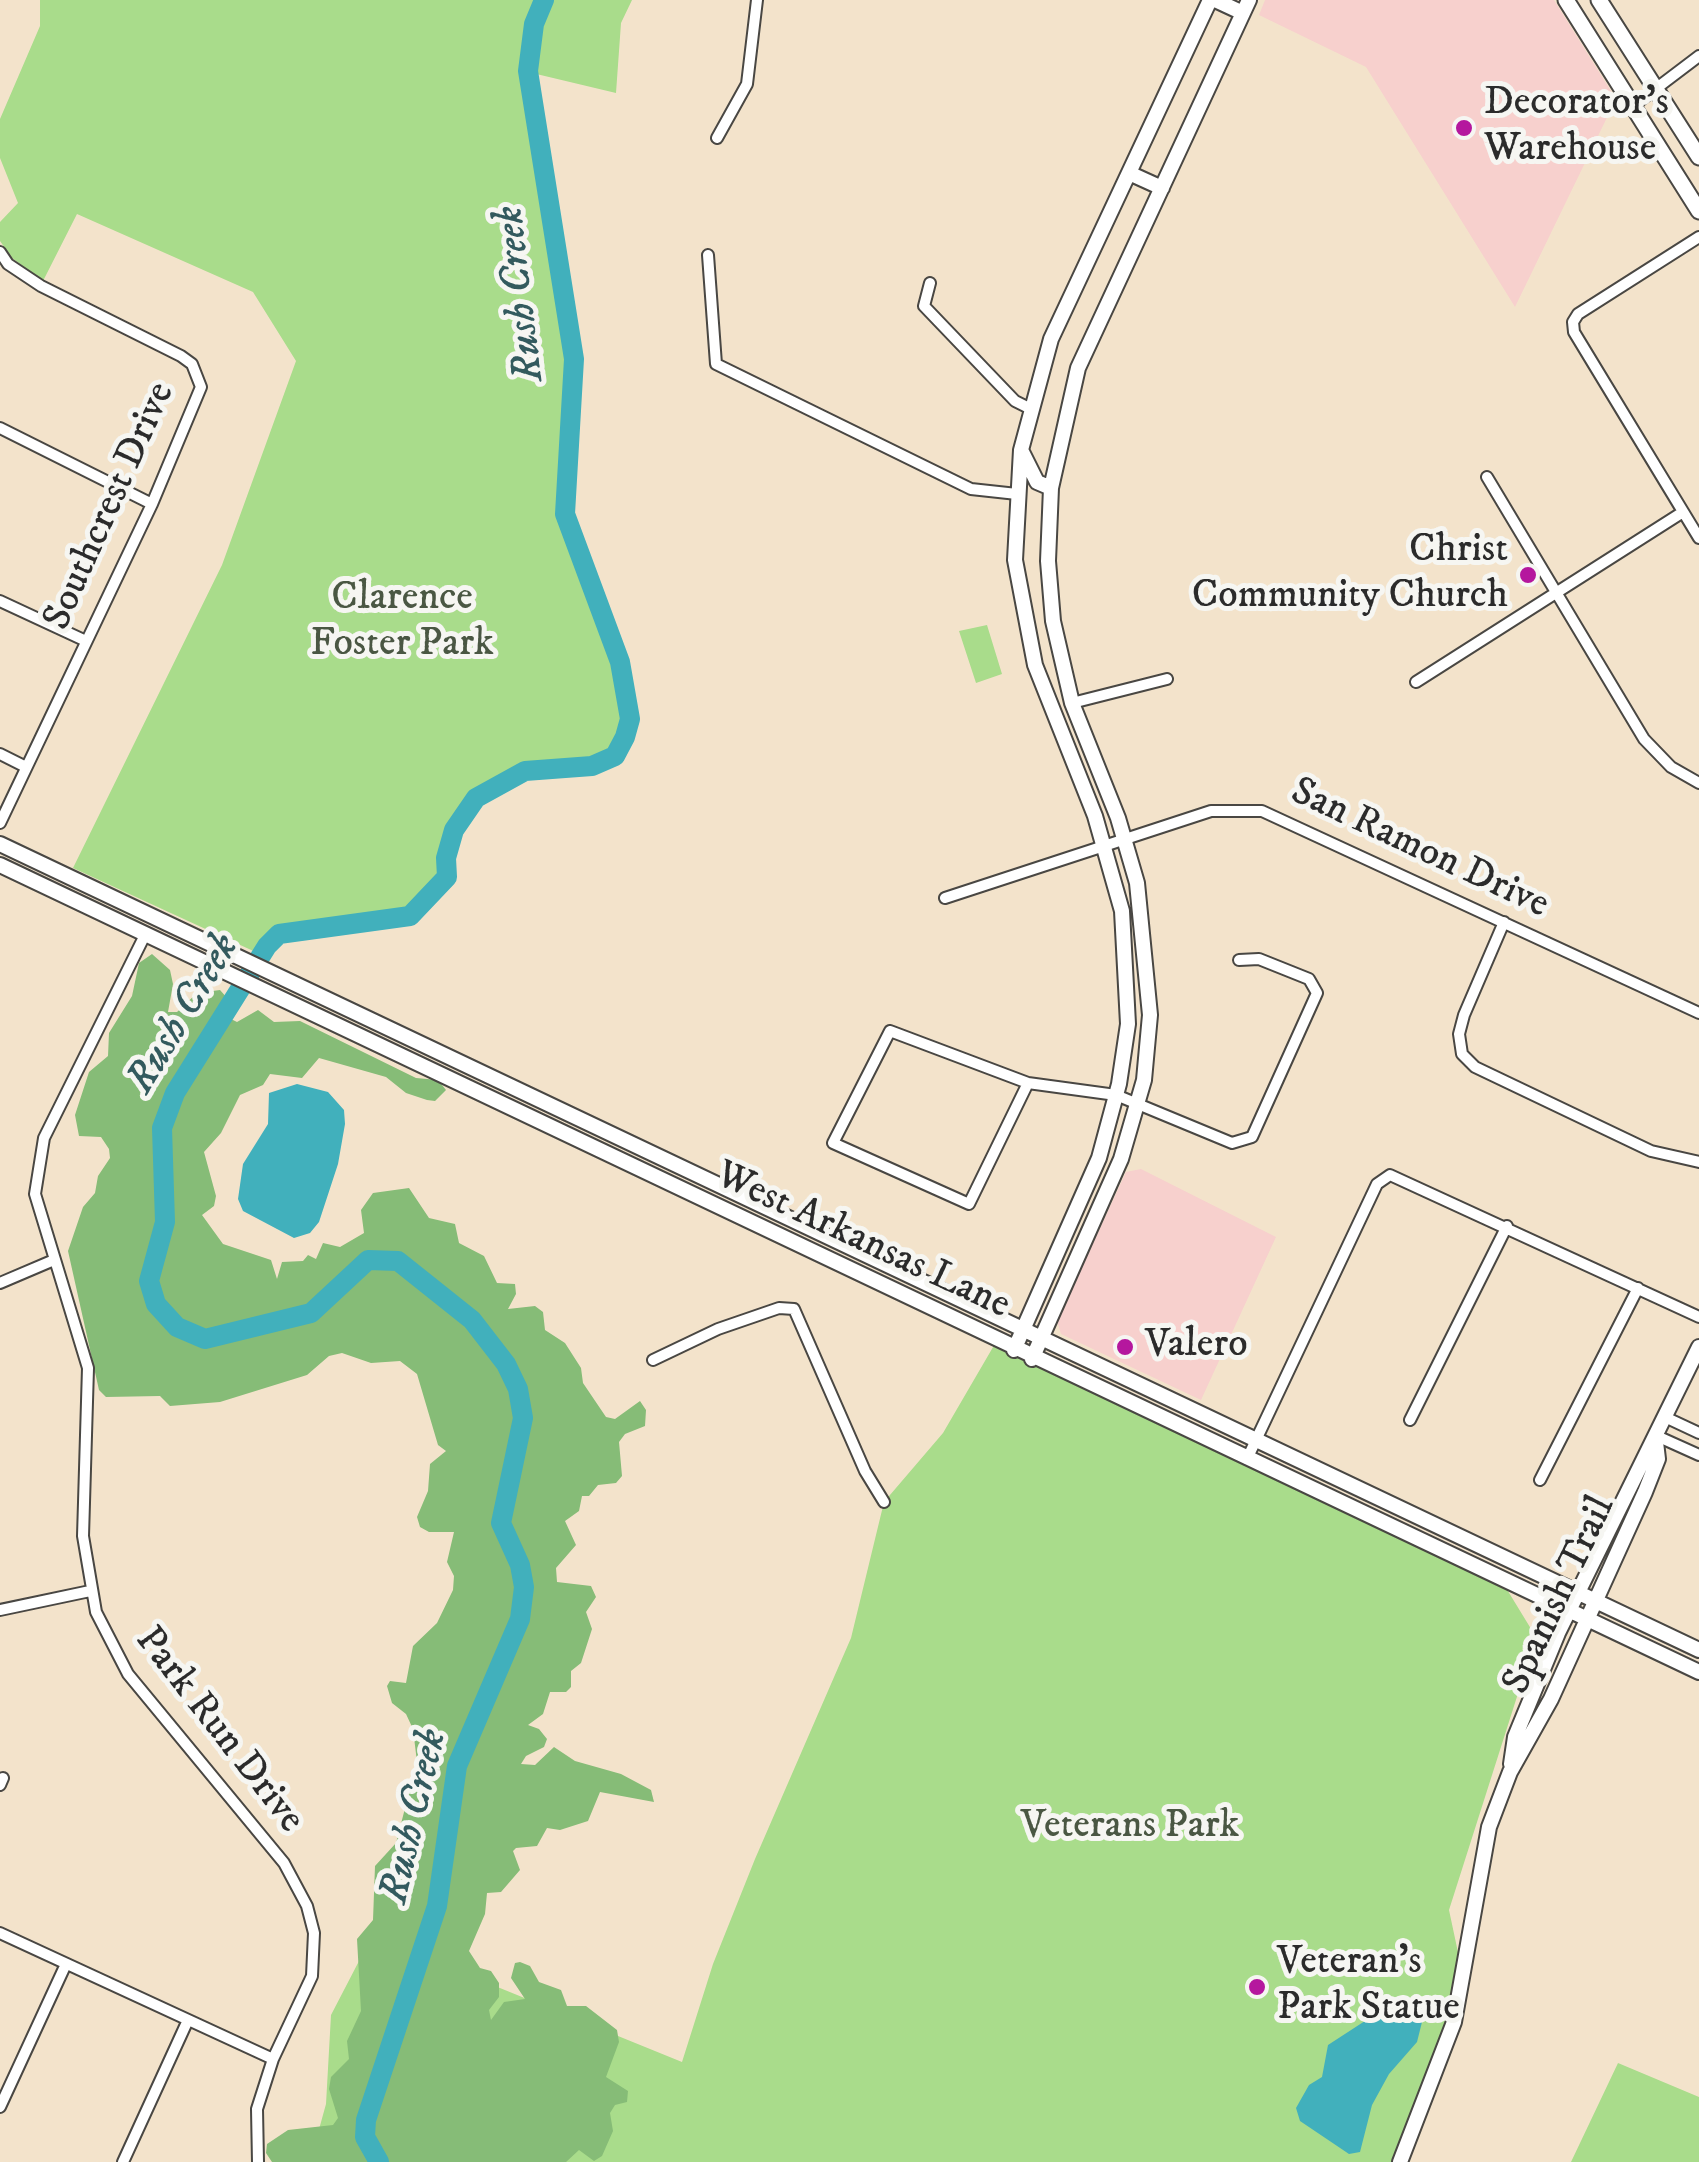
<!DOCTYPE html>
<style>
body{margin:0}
canvas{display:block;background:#f3e3cb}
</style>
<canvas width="1699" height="2162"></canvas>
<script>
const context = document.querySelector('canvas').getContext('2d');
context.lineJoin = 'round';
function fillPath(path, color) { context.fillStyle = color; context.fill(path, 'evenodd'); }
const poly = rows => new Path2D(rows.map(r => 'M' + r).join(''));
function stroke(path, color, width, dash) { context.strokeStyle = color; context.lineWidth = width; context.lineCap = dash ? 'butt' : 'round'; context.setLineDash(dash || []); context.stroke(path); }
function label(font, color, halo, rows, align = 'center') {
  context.font = font + ' "IM FELL DW Pica",serif'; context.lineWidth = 10; context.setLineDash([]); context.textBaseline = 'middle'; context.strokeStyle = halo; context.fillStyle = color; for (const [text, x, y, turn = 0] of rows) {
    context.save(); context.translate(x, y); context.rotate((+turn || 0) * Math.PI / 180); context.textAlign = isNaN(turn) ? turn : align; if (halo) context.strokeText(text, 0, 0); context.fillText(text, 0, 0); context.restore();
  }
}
fillPath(poly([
 [1265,0,1554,0,1616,99,1515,307,1366,67,1259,15],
 [1141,1169,1276,1237,1201,1400,1061,1334,1057,1321,1126,1172]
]), '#f7d0cd');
fillPath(poly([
 [40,0,632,0,621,23,616,93,528,72,574,359,565,514,620,662,630,719,615,756,592,766,525,771,476,798,454,831,446,858,447,877,410,916,280,934,262,955,73,868,222,565,296,361,253,292,77,214,43,281,12,258,0,241,0,222,18,203,0,158,0,119,40,26],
 [987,625,1002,674,976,683,959,631],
 [996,1342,1503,1583,1536,1637,1449,1910,1463,1976,1406,2162,310,2162,326,2104,331,2015,372,1936,682,2062,713,1964,755,1859,851,1638,884,1502,943,1433],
 [1618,2063,1699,2097,1699,2162,1571,2162]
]), '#a9dc8b');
fillPath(poly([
 [152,954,170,970,173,984,168,1012,177,1012,197,993,220,990,228,999,231,1019,237,1022,258,1010,274,1022,300,1021,416,1078,438,1080,446,1090,435,1101,427,1100,406,1093,386,1077,319,1058,302,1078,270,1074,263,1085,240,1095,221,1133,204,1152,216,1196,214,1206,202,1215,223,1244,271,1260,277,1279,282,1262,303,1261,308,1255,316,1259,323,1243,340,1247,364,1233,361,1210,373,1193,409,1188,429,1218,455,1224,459,1243,484,1256,497,1283,515,1284,516,1294,508,1309,535,1306,543,1312,545,1330,565,1343,581,1368,583,1383,606,1417,615,1419,640,1401,646,1410,645,1426,625,1434,619,1442,622,1476,616,1483,598,1485,589,1496,582,1496,579,1511,565,1521,576,1545,556,1568,557,1582,591,1586,596,1597,586,1612,592,1629,581,1663,571,1671,571,1687,566,1692,550,1692,543,1714,528,1725,539,1729,547,1739,544,1747,526,1756,521,1764,535,1765,554,1747,575,1761,621,1774,651,1790,654,1802,600,1792,588,1821,560,1830,547,1828,537,1846,516,1848,513,1851,520,1870,501,1892,487,1893,485,1914,469,1951,480,1968,491,1971,499,1983,499,1997,489,2010,491,2020,504,2002,525,1999,511,1978,515,1963,520,1962,530,1966,539,1982,561,1990,567,2006,586,2006,617,2030,619,2042,606,2077,628,2091,627,2102,615,2105,610,2113,613,2131,602,2156,594,2161,579,2150,566,2162,272,2162,266,2153,267,2144,288,2130,333,2125,338,2118,329,2089,331,2077,349,2059,347,2041,361,2011,357,1939,373,1920,375,1866,396,1843,417,1762,413,1729,406,1714,392,1703,387,1686,390,1681,406,1683,413,1646,437,1623,453,1590,454,1576,447,1562,454,1532,429,1532,420,1527,417,1517,428,1491,430,1464,446,1451,438,1445,417,1374,400,1361,371,1363,342,1353,329,1356,307,1375,220,1402,170,1406,160,1396,106,1397,99,1390,68,1251,83,1207,95,1193,98,1176,110,1158,109,1149,101,1137,79,1136,75,1115,89,1072,108,1056,109,1033,132,996,139,963]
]), '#86bc77');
fillPath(poly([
 [297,1084,328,1092,344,1110,345,1124,338,1164,319,1222,310,1233,294,1238,243,1211,238,1199,243,1164,268,1124,269,1093],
 [1418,2004,1424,2004,1425,2010,1417,2042,1389,2074,1372,2105,1360,2152,1349,2154,1300,2121,1296,2108,1309,2085,1322,2077,1328,2045,1368,2019,1395,2019]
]), '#41b0bc');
stroke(poly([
 [379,2162,365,2137,366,2120,437,1906,457,1766,520,1619,524,1587,520,1565,501,1523,523,1418,518,1389,506,1364,472,1320,398,1261,368,1260,311,1313,205,1339,177,1327,156,1304,149,1281,165,1222,162,1128,175,1093,267,946,279,934,410,916,447,877,446,858,454,830,476,798,525,771,592,766,615,756,625,737,630,719,620,662,565,514,574,359,528,71,534,24,544,0]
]), '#41b0bc', 20);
const street = poly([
 [1633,106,1699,56],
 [717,138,747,84,757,0],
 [1699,237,1578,314,1573,322,1574,332,1699,538],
 [0,252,8,264,41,286,181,356,192,364,201,387,152,504,0,823],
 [708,255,716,364,971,489,1017,494],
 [930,283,924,306,1015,401,1029,408],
 [0,428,152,504],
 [1487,477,1644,739,1671,767,1699,783],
 [0,601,86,641],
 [1416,682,1683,512],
 [1072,703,1167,679],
 [0,754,26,767],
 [945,898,1211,811,1262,811,1699,1013],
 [1504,922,1464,1015,1459,1034,1462,1054,1475,1067,1651,1151,1699,1162],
 [145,935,44,1138,35,1194,88,1368,83,1536,96,1612,128,1674,284,1863,307,1906,314,1933,312,1976,273,2059,257,2109,258,2162],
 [890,1031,1028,1083,969,1204,833,1143,890,1031],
 [1028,1083,1116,1095,1232,1143,1252,1137,1317,993,1309,979,1259,959,1239,960],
 [0,1283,54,1260],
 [653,1360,718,1329,779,1308,794,1309,865,1471,884,1502],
 [1667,1418,1699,1433],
 [1410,1420,1507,1226],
 [1659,1437,1699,1455],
 [1247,1459,1377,1184,1390,1175,1699,1317],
 [1540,1480,1638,1288],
 [0,1610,90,1591],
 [0,1785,3,1778],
 [0,1933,273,2059],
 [0,2107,66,1964],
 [123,2162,188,2020]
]);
const secondary = poly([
 [1215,0,1243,13],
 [1129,173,1162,188],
 [1021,450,1037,482,1051,488],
 [0,844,1699,1650],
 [0,865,1699,1672],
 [1014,1350,1099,1158,1119,1084,1128,1024,1122,911,1095,816,1035,665,1015,560,1021,450,1051,339,1210,0],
 [1032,1359,1121,1159,1144,1080,1150,1015,1137,883,1118,818,1072,703,1053,621,1048,561,1051,488,1078,368,1249,0],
 [1511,1764,1515,1737,1558,1633,1699,1347],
 [1400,2162,1454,2022,1489,1827,1510,1772,1551,1699,1645,1492,1658,1459,1656,1442]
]);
const primary = poly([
 [1566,0,1699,211],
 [1599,0,1699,157]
]);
stroke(street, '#494743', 14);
stroke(secondary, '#494743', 18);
stroke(primary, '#494743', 19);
stroke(street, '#fff', 10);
stroke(secondary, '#fff', 14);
stroke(primary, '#fff', 15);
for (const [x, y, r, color] of [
 [1464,128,10,"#b5179e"],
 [1528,575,10,"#b5179e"],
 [1125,1347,10,"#b5179e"],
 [1257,1987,10,"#b5179e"]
]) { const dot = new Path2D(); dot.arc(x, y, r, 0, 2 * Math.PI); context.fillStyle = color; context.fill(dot); stroke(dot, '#f6f6f2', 4); }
label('40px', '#2b2b2b', '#f6f6f2', [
 ["Decorator's",1484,105],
 ["Warehouse",1484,151],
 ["Christ",1508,552,"right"],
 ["Community Church",1508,598,"right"],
 ["Valero",1145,1347],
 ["Veteran's",1277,1964],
 ["Park Statue",1277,2010]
], 'left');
label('40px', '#2b2b2b', '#f6f6f2', [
 ["Southcrest Drive",111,507,-66],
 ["San Ramon Drive",1419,850,25],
 ["West Arkansas Lane",862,1242,25],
 ["Spanish Trail",1561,1596,-65],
 ["Park Run Drive",218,1731,52]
]);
label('40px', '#4a5743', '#f6f6f2', [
 ["Clarence",402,600],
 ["Foster Park",402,646],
 ["Veterans Park",1130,1828]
]);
label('italic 42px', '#335a5e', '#f6f6f2', [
 ["Rush Creek",522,294,-97],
 ["Rush Creek",185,1015,-59],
 ["Rush Creek",416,1817,-77]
]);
</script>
